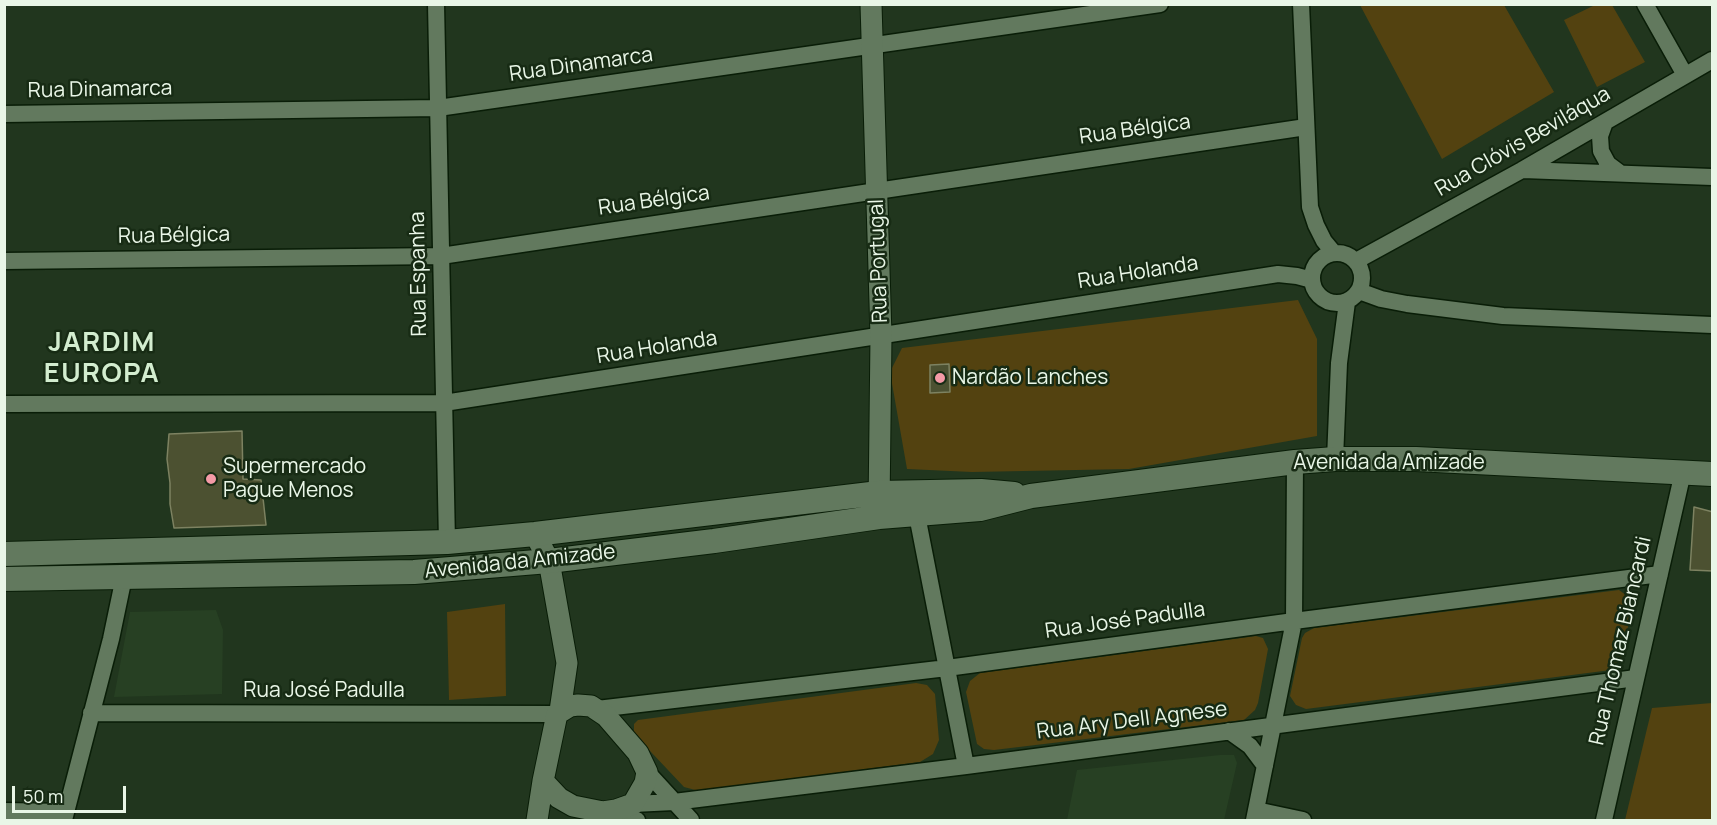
<!DOCTYPE html>
<meta charset="utf-8">
<style>
body{margin:0}
#map{position:relative;width:1717px;height:825px;overflow:hidden;background:#21361e;font-family:Manrope,sans-serif}
canvas{display:block}
.frame{position:absolute;inset:0;border:6px solid #e9f6e7;pointer-events:none}
.scale{position:absolute;left:12px;top:786px;width:114px;height:27px;box-sizing:border-box;border:3px solid #e9f6e7;border-top:0;padding-left:8px;font-size:18px;line-height:21px;white-space:nowrap;color:#e9f6e7;-webkit-text-stroke:4px #172b14;paint-order:stroke}
</style>
<div id="map">
<canvas width="1717" height="825"></canvas>
<div class="frame"></div>
<div class="scale">50 m</div>
</div>
<script>
const context = document.querySelector('canvas').getContext('2d');
context.lineJoin = 'round';
function fillPath(path, color) { context.fillStyle = color; context.fill(path, 'evenodd'); }
const poly = rows => new Path2D(rows.map(r => 'M' + r).join(''));
function stroke(path, color, width, dash) { context.strokeStyle = color; context.lineWidth = width; context.lineCap = dash ? 'butt' : 'round'; context.setLineDash(dash || []); context.stroke(path); }
function label(font, color, halo, rows, align = 'center') {
  context.font = font + ' Manrope,sans-serif'; context.lineWidth = 5; context.setLineDash([]); context.textBaseline = 'middle'; context.strokeStyle = halo; context.fillStyle = color; for (const [text, x, y, turn = 0] of rows) {
    context.save(); context.translate(x, y); context.rotate((+turn || 0) * Math.PI / 180); context.textAlign = isNaN(turn) ? turn : align; if (halo) context.strokeText(text, 0, 0); context.fillText(text, 0, 0); context.restore();
  }
}
fillPath(poly([
 [216,610,223,630,222,694,114,697,130,612],
 [1220,755,1234,755,1237,763,1224,820,1067,820,1077,770]
]), '#274023');
fillPath(poly([
 [1360,5,1504,5,1554,92,1442,159],
 [1595,5,1612,5,1645,62,1597,87,1564,20],
 [1298,300,1317,339,1317,436,1129,469,972,472,907,469,890,372,902,348],
 [1619,590,1630,598,1633,604,1621,659,1611,670,1306,709,1296,705,1290,696,1302,638,1305,633,1314,628],
 [505,604,506,696,449,700,447,612],
 [1256,636,1263,638,1268,649,1258,703,1255,710,1244,720,994,750,984,749,977,744,966,692,970,681,980,673],
 [916,683,927,685,935,694,939,740,933,754,920,762,699,791,684,787,634,734,634,724,638,720],
 [1712,703,1712,820,1625,820,1652,708]
]), '#534210');
const building = poly([
 [949,364,950,392,930,393,930,365,949,364],
 [242,431,243,479,261,480,266,525,174,528,170,504,170,483,167,459,169,434,242,431],
 [1694,507,1713,512,1713,571,1690,570,1694,507]
]);
fillPath(building, '#4c5131');
stroke(building, '#7d8261', 1.5);
const minor = poly([
 [436,4,447,542],
 [1301,4,1310,207,1316,225,1324,241,1334,253],
 [1645,4,1685,75],
 [4,114,438,108,1160,4],
 [1605,122,1600,136,1601,151,1608,164,1620,173],
 [1523,170,1712,177],
 '1312 278a25 25 0 1 1 50 0a25 25 0 1 1-50 0Z',
 [4,261,441,256,1306,127],
 [1356,261,1522,170,1712,60],
 [1359,291,1381,299,1407,304,1503,316,1712,325],
 [4,404,444,403,1278,274,1297,276,1312,280],
 [1335,459,1339,363,1347,302],
 [915,505,966,766],
 [597,709,947,668,1294,621,1660,574],
 [91,713,557,714],
 [1229,731,1250,746,1265,766],
 [647,772,691,820],
 [633,804,674,802,966,766,1636,678],
 [1256,810,1303,820],
 [4,811,66,812],
 [604,813,637,820],
 [64,820,111,639,124,577],
 [1254,820,1294,621,1295,462],
 [1604,820,1683,472]
]);
const tertiary = poly([
 [871,4,881,336,879,508],
 [535,534,549,561,567,663,560,711],
 [578,705,591,706,606,716,638,753,647,772,645,783,633,804,616,810,603,812,573,806,559,798,543,781,557,714,570,706,578,705],
 [537,820,543,781]
]);
const secondary = poly([
 [4,554,447,542,535,534,879,493,981,491,1014,494],
 [4,579,414,572,549,561,714,541,879,517,980,509,1031,496,1295,462,1335,459,1416,459,1712,474]
]);
stroke(minor, '#091d07', 19);
stroke(tertiary, '#091d07', 23);
stroke(secondary, '#091d07', 26);
stroke(minor, '#62795e', 16);
stroke(tertiary, '#62795e', 21);
stroke(secondary, '#62795e', 24);
for (const [x, y, r, color] of [
 [940,378,6,"#f49aa6"],
 [211,479,6,"#f49aa6"]
]) { const dot = new Path2D(); dot.arc(x, y, r, 0, 2 * Math.PI); context.fillStyle = color; context.fill(dot); stroke(dot, '#172b14', 2); }
label('21px', '#e9f6e7', '#172b14', [
 ["Rua Dinamarca",581,65,-8],
 ["Rua Dinamarca",100,90,-1],
 ["Rua Bélgica",1135,130,-8],
 ["Rua Clóvis Beviláqua",1523,142,-30],
 ["Rua Bélgica",654,201,-8],
 ["Rua Bélgica",174,236,-1],
 ["Rua Portugal",879,261,-92],
 ["Rua Holanda",1138,273,-9],
 ["Rua Espanha",419,274,-91],
 ["Rua Holanda",657,348,-9],
 ["Avenida da Amizade",1389,463],
 ["Avenida da Amizade",520,562,-6],
 ["Rua José Padulla",1125,621,-8],
 ["Rua Thomaz Biancardi",1621,641,-77],
 ["Rua José Padulla",324,691],
 ["Rua Ary Dell Agnese",1132,721,-7]
]);
label('21px', '#e9f6e7', '#172b14', [
 ["Nardão Lanches",952,378],
 ["Supermercado",223,467],
 ["Pague Menos",223,491]
], 'left');
context.letterSpacing = '1.5px';
label('bold 27px', '#d3edcf', '#172b14', [
 ["JARDIM",102,343],
 ["EUROPA",102,374]
]);
context.letterSpacing = '0px';
</script>
